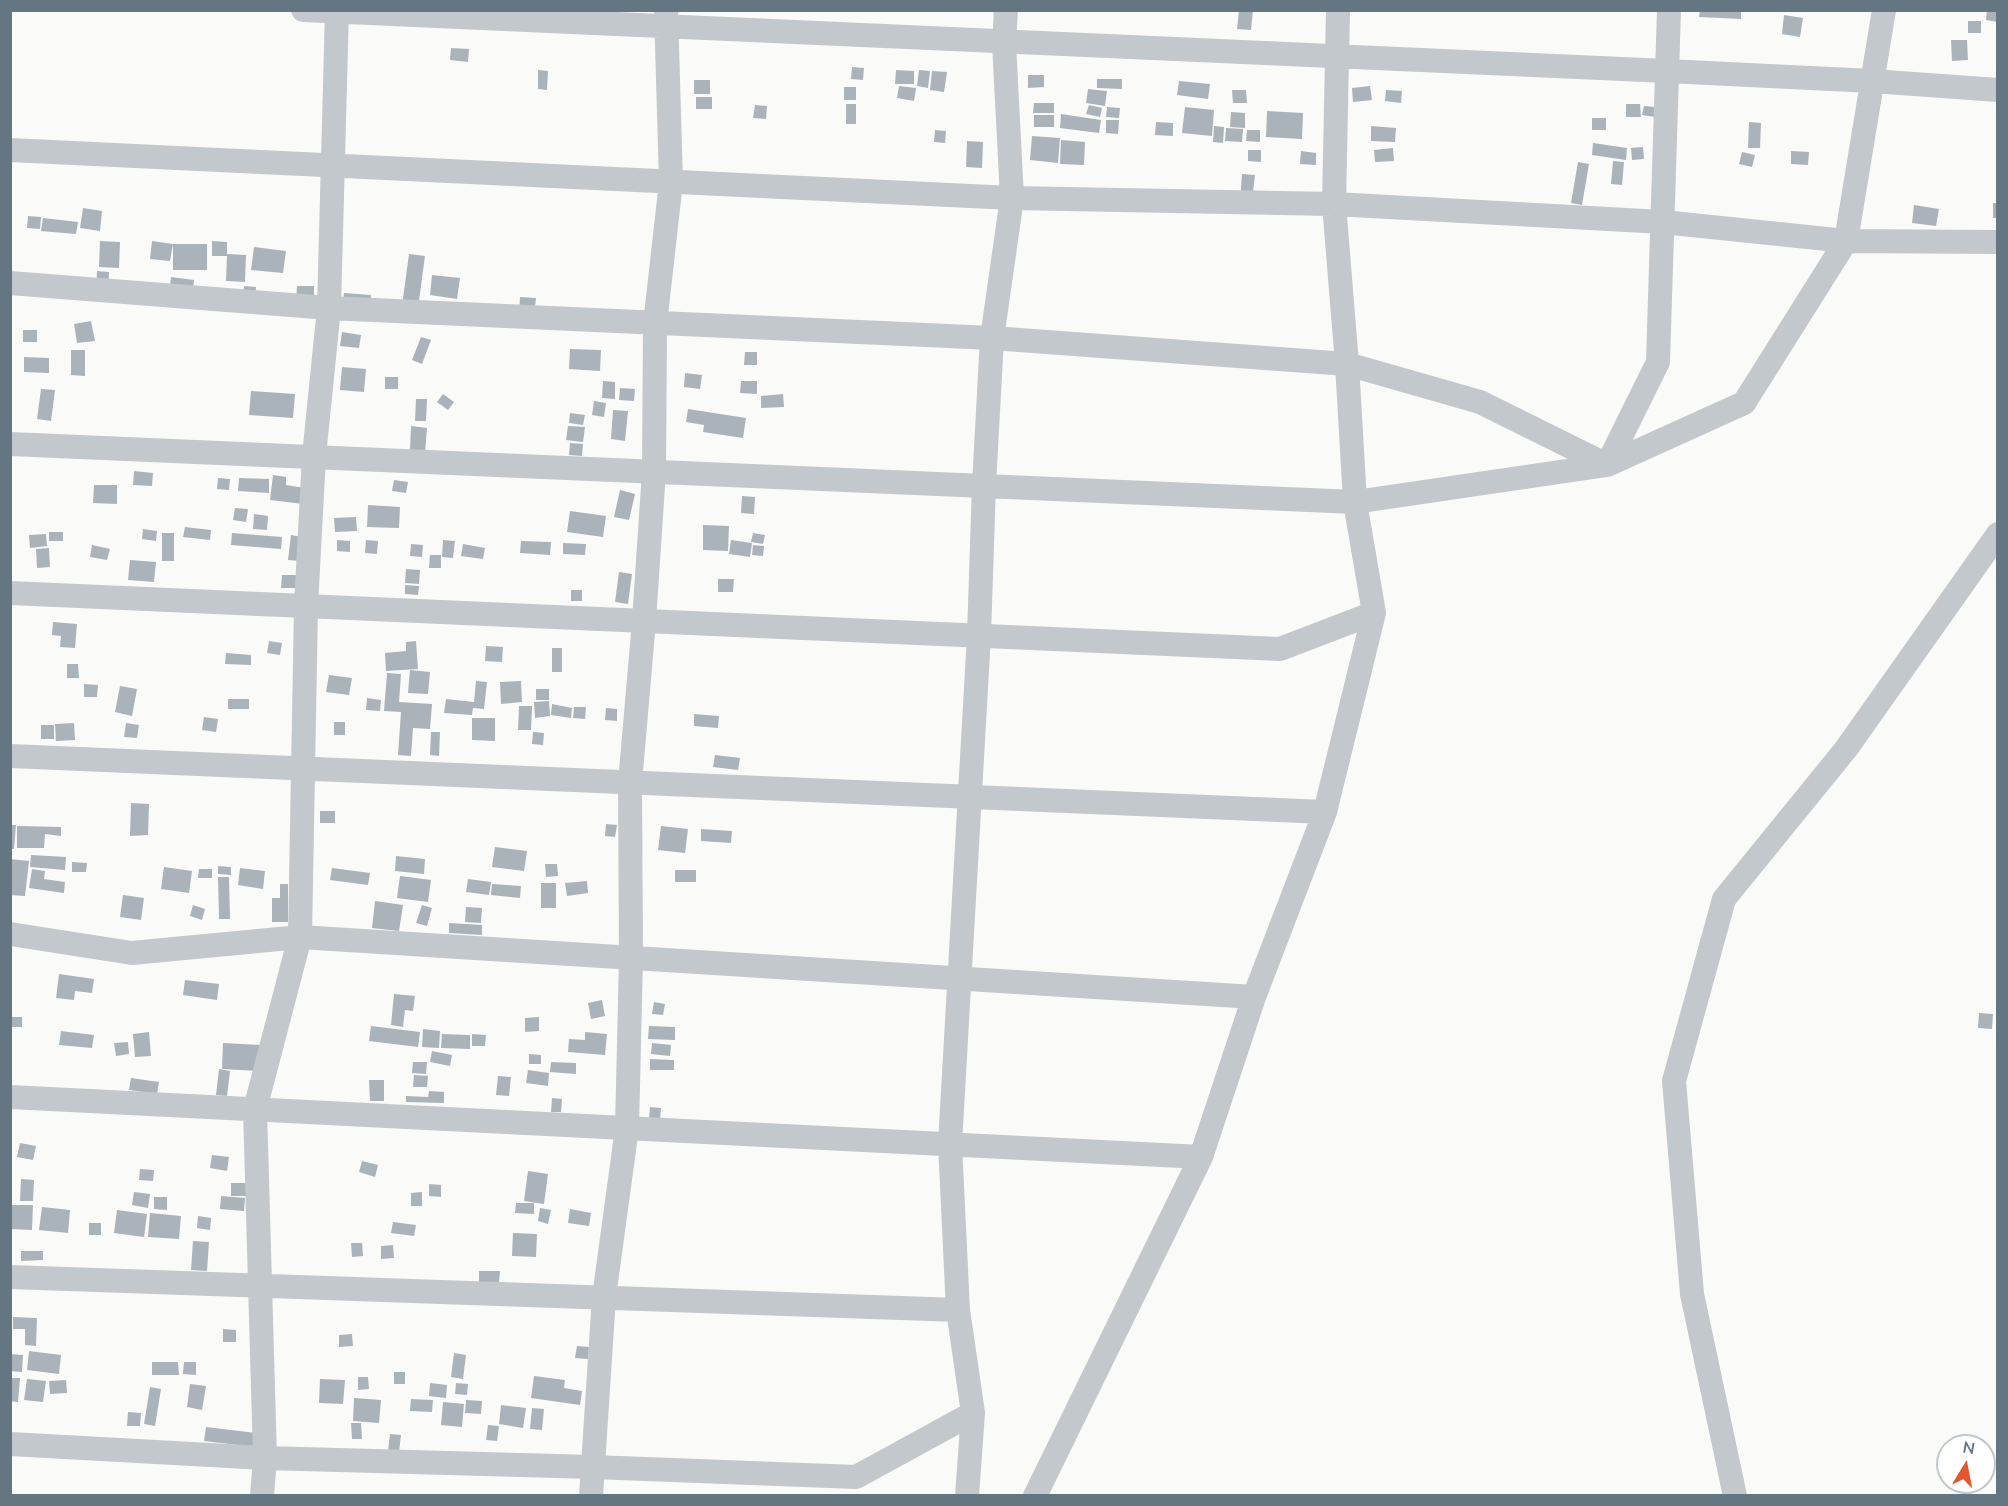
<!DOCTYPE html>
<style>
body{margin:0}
#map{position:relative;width:2008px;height:1506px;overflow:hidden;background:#fafaf8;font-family:"Nunito Sans",sans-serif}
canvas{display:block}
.frame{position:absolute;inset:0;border:12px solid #657683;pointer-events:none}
.north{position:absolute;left:1936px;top:1434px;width:60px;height:60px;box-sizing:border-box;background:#fff;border:2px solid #c1c8cd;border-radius:50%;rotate:10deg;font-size:16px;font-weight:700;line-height:24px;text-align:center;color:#657683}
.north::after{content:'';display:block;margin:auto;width:21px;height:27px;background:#e4572e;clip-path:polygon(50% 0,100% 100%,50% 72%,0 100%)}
</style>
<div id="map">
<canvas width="2008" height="1506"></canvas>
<div class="frame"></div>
<div class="north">N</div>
</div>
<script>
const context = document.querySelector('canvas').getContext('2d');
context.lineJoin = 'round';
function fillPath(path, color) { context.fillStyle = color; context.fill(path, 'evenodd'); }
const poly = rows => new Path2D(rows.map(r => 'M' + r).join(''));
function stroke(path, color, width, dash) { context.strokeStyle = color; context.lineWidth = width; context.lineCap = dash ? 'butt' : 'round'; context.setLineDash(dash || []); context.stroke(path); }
fillPath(poly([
 [1239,10,1253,10,1251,30,1237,29],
 [1700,10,1741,10,1741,19,1699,17],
 [1987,10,1998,10,1998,22,1986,20],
 [1784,15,1803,18,1800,37,1782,34],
 [1968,21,1981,21,1981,33,1968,33],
 [1951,40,1967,40,1968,60,1952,61],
 [451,48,469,49,468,62,450,60],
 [852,67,864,68,863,80,851,79],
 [538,70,548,71,547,90,538,89],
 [896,70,914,71,914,84,895,84],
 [919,70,930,71,928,88,917,86],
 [932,71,947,72,944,92,930,90],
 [1028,75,1044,75,1044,87,1028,88],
 [1097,79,1122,79,1122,89,1097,88],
 [694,80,710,80,710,94,694,94],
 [1179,81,1210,84,1208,99,1177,95],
 [899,86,916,88,914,101,897,98],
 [1370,86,1372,100,1353,102,1352,88],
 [844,87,856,87,856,100,844,100],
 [1088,89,1107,91,1105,106,1086,103],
 [1232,90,1246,90,1247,103,1233,103],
 [1386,90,1402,91,1401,103,1385,101],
 [696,97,712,97,712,109,696,109],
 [1034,103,1054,103,1054,113,1033,113],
 [846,104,856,104,856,124,846,124],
 [1626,104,1640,104,1641,117,1626,117],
 [755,105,767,106,766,119,753,118],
 [1089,105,1102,108,1100,117,1086,114],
 [1644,106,1656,107,1655,117,1642,115],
 [1107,107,1120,108,1119,118,1106,117],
 [1185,107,1214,110,1212,136,1182,133],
 [1267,111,1303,113,1302,139,1266,137],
 [1231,112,1245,113,1245,128,1230,127],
 [1061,114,1101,120,1099,133,1060,128],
 [1034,115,1054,115,1054,127,1034,127],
 [1592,118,1606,118,1606,130,1592,130],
 [1106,120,1119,120,1118,134,1106,133],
 [1156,122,1173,123,1173,136,1155,135],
 [1749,122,1761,123,1760,148,1748,148],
 [1214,126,1224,127,1223,143,1213,142],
 [1371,126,1396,128,1395,142,1371,141],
 [1226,128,1243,129,1242,142,1225,141],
 [935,130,946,131,945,143,934,142],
 [1247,130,1260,130,1260,142,1246,141],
 [1032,136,1060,138,1058,163,1030,160],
 [1061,140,1085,142,1084,165,1060,164],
 [967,141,983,142,982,168,966,167],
 [1593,143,1627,148,1626,160,1592,155],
 [1643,147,1644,159,1632,160,1631,148],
 [1393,148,1394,161,1375,162,1374,150],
 [1248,150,1261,150,1261,162,1248,161],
 [1301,151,1316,153,1316,165,1300,164],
 [1791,151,1809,152,1808,165,1791,164],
 [1742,152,1755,155,1752,167,1739,164],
 [1613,161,1624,162,1622,185,1611,184],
 [1578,162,1589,164,1582,205,1571,203],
 [1242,174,1255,175,1253,192,1240,202],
 [1993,203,1998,203,1998,218,1993,218],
 [1914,205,1939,209,1936,226,1912,223],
 [83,208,102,211,100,231,80,228],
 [28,216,41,217,40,229,27,228],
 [43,218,78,222,76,234,41,231],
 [100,241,120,242,119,268,99,267],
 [152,241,173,244,170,261,150,259],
 [212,241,227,242,227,256,212,256],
 [173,244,207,244,207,270,173,270],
 [254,247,286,251,283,273,251,270],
 [227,254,246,255,245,282,226,281],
 [409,254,425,256,418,308,402,306],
 [97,271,109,272,108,293,96,292],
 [432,275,460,278,457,299,430,295],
 [171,277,194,280,192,298,169,295],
 [244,286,256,287,255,300,243,298],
 [297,286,314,286,314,302,296,302],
 [344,293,371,295,370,305,343,303],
 [520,297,536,298,534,315,519,313],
 [91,321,95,341,77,343,74,324],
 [23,330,37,330,37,342,23,342],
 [342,332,361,335,359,348,340,346],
 [421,337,431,340,422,364,412,360],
 [570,349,601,350,600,371,569,369],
 [71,350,85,350,85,376,71,375],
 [745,352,757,352,757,365,744,365],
 [24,357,49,358,49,373,24,372],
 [342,367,366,369,364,392,340,390],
 [685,373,702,375,700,389,684,387],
 [385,377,398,377,398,389,385,389],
 [603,381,615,382,615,399,602,398],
 [741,381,757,381,757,394,740,393],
 [620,388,635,389,634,401,619,400],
 [41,389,55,390,51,421,37,419],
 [251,391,295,394,293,418,249,415],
 [443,394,454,402,448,410,437,402],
 [783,394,784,407,761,408,761,396],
 [416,399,427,399,426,421,415,421],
 [594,401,606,403,604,417,592,415],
 [688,409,746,418,743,438,703,432,704,425,686,422],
 [613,410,628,411,625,441,611,439],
 [570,413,585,415,583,425,569,423],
 [411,426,427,428,425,453,410,452],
 [568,426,585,427,583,442,566,440],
 [570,443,583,444,582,456,569,455],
 [134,471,153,473,152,486,133,485],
 [273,475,286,477,286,485,305,488,303,504,270,500],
 [218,478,230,479,229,490,217,489],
 [239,478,269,479,269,493,238,491],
 [394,480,408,482,406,493,392,491],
 [94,485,117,485,117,504,93,503],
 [620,490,635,494,629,520,614,517],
 [742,496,755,497,754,514,741,513],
 [368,505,400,507,399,528,367,527],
 [235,508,248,509,246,522,233,520],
 [570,511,606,516,603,537,567,532],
 [254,514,268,516,267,530,253,529],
 [356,517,357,531,335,532,334,518],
 [703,525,729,526,728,551,703,550],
 [185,527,211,530,210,540,183,537],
 [143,529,157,531,156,541,142,539],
 [49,532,63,532,63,541,49,541],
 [162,533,174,533,174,561,162,561],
 [232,533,282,537,281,549,231,545],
 [753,533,765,535,763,544,751,542],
 [46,534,47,546,30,548,29,535],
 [291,535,302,537,299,561,288,560],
 [337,540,350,541,350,552,337,551],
 [366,540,378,541,377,554,365,553],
 [443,540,455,541,453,558,442,557],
 [731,540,752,543,750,557,729,554],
 [521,541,551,542,550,555,520,553],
 [563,543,586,544,585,555,563,554],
 [411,544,423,545,422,557,410,556],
 [463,544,485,548,483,559,461,556],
 [92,545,110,549,107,560,90,557],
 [753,545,764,546,763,556,752,555],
 [49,548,50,567,37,568,36,549],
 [430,555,441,555,441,568,429,568],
 [130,560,156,562,154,582,128,580],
 [406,569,420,570,419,584,405,583],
 [619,572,632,574,628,604,615,602],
 [282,575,297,575,296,588,281,588],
 [718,579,734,579,733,592,718,592],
 [405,585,419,586,418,595,405,594],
 [571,590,582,590,582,601,571,601],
 [53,622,77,624,75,648,60,647,61,636,52,635],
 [269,641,282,643,280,655,267,653],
 [416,641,418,669,386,671,385,653,406,651,406,642],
 [486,646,503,647,502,662,485,661],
 [552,648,562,648,562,672,552,672],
 [226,653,251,655,251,665,225,664],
 [67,664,78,664,79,678,67,678],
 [410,670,430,672,428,694,408,693],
 [387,673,401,674,399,702,432,704,430,729,413,728,411,756,398,755,401,712,384,711],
 [329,675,352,678,349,695,326,692],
 [476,681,487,682,484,709,473,708,472,715,444,713,446,699,474,702],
 [521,681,522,702,501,704,500,682],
 [84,684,98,685,97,697,84,697],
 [120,686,137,689,132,716,115,712],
 [536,689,549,689,549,700,536,700],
 [367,698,381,700,380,711,366,710],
 [228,699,249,699,249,709,228,709],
 [549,701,550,716,535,718,534,702],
 [552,704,572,708,571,718,551,715],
 [519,706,532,706,531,730,518,730],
 [574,707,586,707,585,719,573,718],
 [606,708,617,709,617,721,605,720],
 [694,714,719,716,718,728,694,726],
 [204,717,218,719,216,732,202,730],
 [472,718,495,718,495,741,472,740],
 [334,722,345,722,345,735,334,735],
 [74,723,75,740,56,741,55,724],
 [126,723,139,725,137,738,124,737],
 [41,725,54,725,54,739,41,739],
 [431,732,440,732,439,756,430,755],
 [533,732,544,733,543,745,532,744],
 [715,755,740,758,738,770,713,767],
 [131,803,149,804,148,835,130,836],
 [320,811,335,811,335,823,320,823],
 [606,824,617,825,615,837,605,836],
 [10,825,16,825,14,849,10,849],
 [17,826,61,827,61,836,45,834,44,848,17,848],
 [661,826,688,829,685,853,658,850],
 [701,829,732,831,731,843,701,841],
 [495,847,527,851,524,871,492,867],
 [31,855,66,857,65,870,30,867],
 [396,856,425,859,424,874,395,871],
 [10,859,29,861,25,896,10,895],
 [72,862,87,863,86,872,72,872],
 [545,864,557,864,558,876,546,877],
 [218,866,231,867,231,875,218,874],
 [164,867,192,871,189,893,161,889],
 [240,868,265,871,263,889,238,885],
 [332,868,370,873,368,885,330,880],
 [32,869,45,871,44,879,65,882,64,893,29,888],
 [199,869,212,869,212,878,198,878],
 [675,870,696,870,696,882,675,882],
 [400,876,431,880,428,902,397,898],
 [218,877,229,877,230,919,219,919],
 [468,879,491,882,489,895,466,892],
 [587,881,588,893,567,896,565,883],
 [541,883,556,883,556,908,541,908],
 [280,884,288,884,288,922,272,922,272,898,280,898],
 [492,884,521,886,520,898,491,895],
 [123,895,144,898,141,920,120,917],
 [375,901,403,905,399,931,372,928],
 [193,905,205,909,202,920,190,916],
 [422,905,432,908,427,926,416,923],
 [466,907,482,908,481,923,465,922],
 [449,923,482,925,482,935,449,933],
 [59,974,94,979,92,993,75,991,74,1000,56,998],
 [185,980,219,984,217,1000,183,995],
 [394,994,415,996,413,1011,405,1010,403,1027,391,1025],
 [602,1000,605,1016,591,1019,588,1003],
 [654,1002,665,1004,663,1015,652,1014],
 [1979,1013,1993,1014,1992,1029,1978,1028],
 [10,1017,22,1017,22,1027,10,1027],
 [539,1017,539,1031,525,1032,525,1018],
 [371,1026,420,1032,418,1047,369,1041],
 [649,1026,675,1027,675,1040,648,1039],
 [423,1029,440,1031,439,1048,422,1047],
 [61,1031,94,1035,92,1048,59,1045],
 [149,1032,151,1056,135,1057,133,1034],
 [585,1032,607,1034,605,1055,568,1052,569,1039,585,1040],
 [442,1034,470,1035,470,1049,441,1048],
 [472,1034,486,1035,485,1046,472,1046],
 [128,1042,129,1054,116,1056,114,1043],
 [223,1043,260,1045,259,1071,222,1069],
 [652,1043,671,1045,670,1056,651,1054],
 [432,1051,452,1055,450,1066,430,1062],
 [529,1054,541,1055,541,1064,529,1064],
 [650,1059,674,1060,674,1070,650,1070],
 [413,1062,427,1062,426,1074,412,1073],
 [551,1062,576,1063,576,1074,550,1072],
 [219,1069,230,1071,227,1096,216,1095],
 [528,1070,549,1073,548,1086,526,1083],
 [414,1075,428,1076,427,1087,413,1087],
 [498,1076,511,1077,509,1096,496,1095],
 [131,1078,159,1082,157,1094,129,1090],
 [369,1080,384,1080,384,1101,370,1101],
 [429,1091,444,1092,444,1103,406,1102,406,1096,428,1097],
 [552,1098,562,1099,561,1112,551,1112],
 [650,1107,661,1108,660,1120,649,1119],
 [20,1143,36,1146,33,1160,17,1157],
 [212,1155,229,1157,227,1171,210,1168],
 [362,1161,378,1165,375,1177,359,1172],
 [140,1169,154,1170,153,1181,139,1180],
 [528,1171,548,1174,544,1204,524,1201],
 [21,1179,34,1180,33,1201,20,1201],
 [231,1183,246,1183,246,1196,231,1196],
 [429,1184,441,1185,441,1197,429,1196],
 [134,1192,150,1194,148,1208,132,1205],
 [422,1192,422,1206,411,1206,411,1193],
 [221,1196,245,1198,244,1211,220,1209],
 [154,1197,167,1197,167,1210,154,1209],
 [516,1203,534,1203,534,1214,515,1213],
 [10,1205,33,1205,32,1230,10,1229],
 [42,1207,70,1210,68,1233,39,1230],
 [540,1208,551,1210,548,1224,538,1221],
 [570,1209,591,1213,589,1226,568,1223],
 [117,1210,147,1214,144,1237,114,1233],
 [150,1213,181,1216,179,1239,148,1237],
 [198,1216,211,1218,210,1230,197,1228],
 [393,1222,416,1225,414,1236,391,1233],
 [89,1223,101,1223,101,1235,89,1235],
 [513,1233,537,1234,536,1257,512,1256],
 [193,1241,209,1242,207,1271,191,1270],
 [351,1243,362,1243,363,1256,352,1257],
 [393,1245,394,1258,381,1259,381,1246],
 [21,1251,43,1251,43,1260,21,1261],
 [479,1271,500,1271,499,1282,479,1282],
 [13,1317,37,1318,36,1346,25,1345,25,1329,13,1329],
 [223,1329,236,1330,236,1342,223,1342],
 [352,1334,353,1346,339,1347,339,1335],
 [577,1346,589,1347,588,1359,575,1358],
 [29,1351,61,1355,59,1374,27,1370],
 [454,1353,466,1355,463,1379,451,1377],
 [10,1354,23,1355,22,1372,10,1371],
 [152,1362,178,1362,179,1375,152,1375],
 [184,1362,196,1362,196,1375,183,1374],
 [394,1372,405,1372,405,1384,394,1384],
 [534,1376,565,1380,564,1388,582,1391,580,1405,531,1398],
 [358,1377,368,1377,369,1389,358,1390],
 [10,1378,20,1378,18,1402,10,1401],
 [27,1379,46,1381,43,1402,24,1400],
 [320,1379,345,1380,343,1404,319,1403],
 [66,1380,67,1393,50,1394,49,1381],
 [430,1383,447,1385,446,1398,429,1396],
 [456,1383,468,1384,467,1395,455,1394],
 [190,1384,206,1386,202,1410,187,1407],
 [150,1387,161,1389,155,1426,144,1424],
 [354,1398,381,1400,379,1423,353,1421],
 [411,1399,433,1400,432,1412,410,1411],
 [466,1400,482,1401,481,1414,465,1413],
 [443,1402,464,1404,462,1427,441,1425],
 [501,1405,526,1408,523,1428,499,1424],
 [532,1408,544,1409,542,1430,530,1429],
 [128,1412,141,1413,140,1426,127,1426],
 [351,1423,361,1423,362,1439,352,1439],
 [488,1425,499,1426,497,1441,486,1440],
 [206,1427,256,1433,255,1447,204,1441],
 [390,1434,401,1435,399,1452,388,1451]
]), '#aab3b9');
stroke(poly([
 [303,10,1667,71,1872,81,1998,90],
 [10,150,1012,198,1334,204,1663,222,1846,241,1998,242],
 [10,283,329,308,992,338,1347,364,1480,402,1607,465,1744,403,1846,241,1884,10],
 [10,444,1355,502,1607,465,1658,362,1669,10],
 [10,593,1280,649,1374,613],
 [10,756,1325,812],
 [10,934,132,953,300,937,1254,997],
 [10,1097,1201,1157],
 [10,1277,958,1310],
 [10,1444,265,1458,593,1467,856,1477,973,1413],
 [262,1496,265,1458,255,1109,300,937,306,606,314,456,329,308,337,10],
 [591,1496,604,1297,627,1128,631,958,630,783,644,621,654,471,655,324,671,182,666,10],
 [967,1496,973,1413,958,1310,950,1144,979,635,984,485,992,338,1012,198,1004,43,1006,10],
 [1035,1496,1201,1157,1254,997,1325,812,1374,613,1355,502,1347,364,1334,204,1338,10],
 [1735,1496,1692,1294,1674,1081,1724,899,1846,749,1998,534]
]), '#c3c8cc', 24);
</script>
